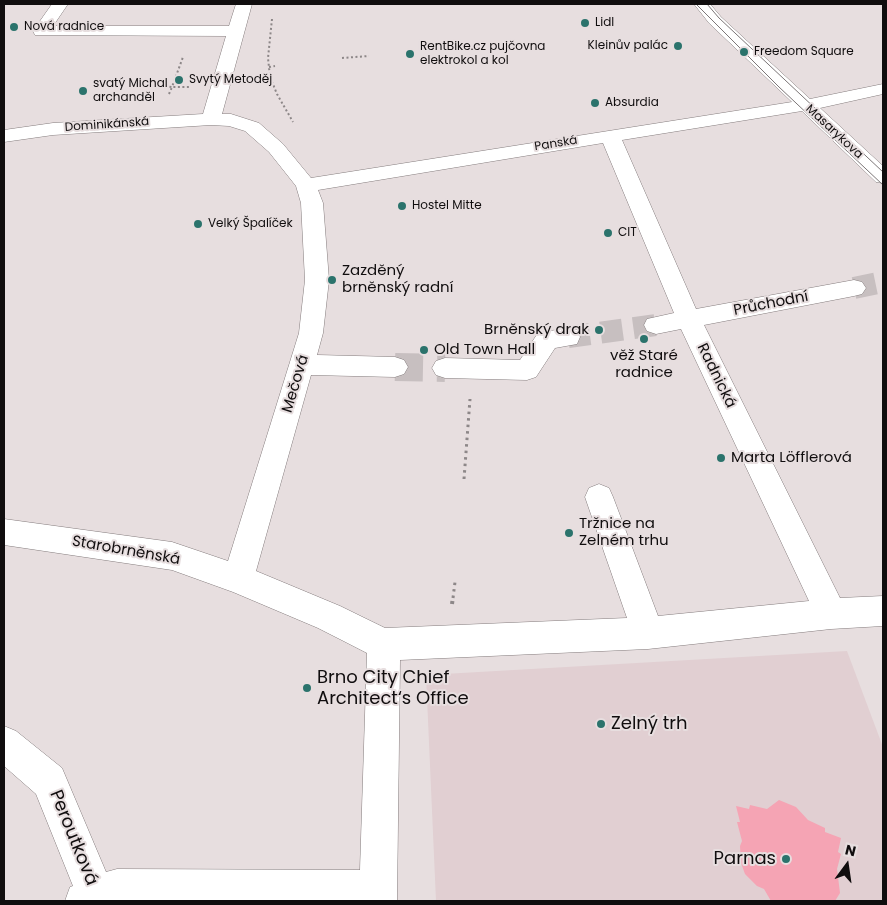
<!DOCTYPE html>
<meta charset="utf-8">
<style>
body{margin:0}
#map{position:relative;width:887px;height:905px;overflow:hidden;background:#e7dedf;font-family:Poppins,sans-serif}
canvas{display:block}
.frame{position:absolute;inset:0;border:5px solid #100d0e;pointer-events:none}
.north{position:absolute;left:822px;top:840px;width:50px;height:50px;-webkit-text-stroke:4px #e7dedf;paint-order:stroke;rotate:14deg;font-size:14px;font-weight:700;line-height:20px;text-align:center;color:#100d0e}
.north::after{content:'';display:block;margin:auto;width:18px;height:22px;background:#100d0e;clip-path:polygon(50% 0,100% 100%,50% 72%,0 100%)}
</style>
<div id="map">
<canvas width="887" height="905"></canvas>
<div class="frame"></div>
<div class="north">N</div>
</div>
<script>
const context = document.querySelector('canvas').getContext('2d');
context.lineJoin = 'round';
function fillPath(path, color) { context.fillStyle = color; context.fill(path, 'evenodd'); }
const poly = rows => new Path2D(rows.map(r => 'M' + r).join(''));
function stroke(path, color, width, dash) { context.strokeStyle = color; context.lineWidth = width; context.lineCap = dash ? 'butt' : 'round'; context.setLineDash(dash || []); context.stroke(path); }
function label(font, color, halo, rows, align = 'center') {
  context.font = font + ' Poppins,sans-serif'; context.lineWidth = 4; context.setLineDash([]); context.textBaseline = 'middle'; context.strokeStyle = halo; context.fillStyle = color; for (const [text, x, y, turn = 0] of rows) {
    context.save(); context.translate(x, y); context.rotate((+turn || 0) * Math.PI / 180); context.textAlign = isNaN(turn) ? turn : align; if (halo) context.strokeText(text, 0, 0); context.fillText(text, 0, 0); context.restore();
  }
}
fillPath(poly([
 [847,651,883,747,883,901,436,901,426,675]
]), '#e1cfd2');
fillPath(poly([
 [779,800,796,807,808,820,825,828,825,832,841,838,838,852,841,854,837,869,840,893,835,901,771,901,764,889,757,886,745,874,741,863,740,846,742,841,737,822,740,822,736,806,749,809,750,805,767,809]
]), '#f5a4b4');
stroke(poly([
 [854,288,883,282],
 [568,337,656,325]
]), '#c7bfc0', 22, [22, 11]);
stroke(poly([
 [395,367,445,368]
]), '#c7bfc0', 28, [28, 14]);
const minor = poly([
 [52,4,68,4,53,26,229,26,236,4,252,4,222,114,231,114,259,123,283,144,311,178,792,102,709,23,694,4,710,4,721,17,810,99,883,84,883,94,820,108,883,166,883,183,876,182,802,111,622,140,696,309,854,280,862,282,866,288,862,294,854,296,704,325,840,598,883,596,883,626,831,629,648,649,400,660,397,901,65,901,70,887,73,886,36,794,4,766,4,726,16,731,62,768,106,872,117,869,360,870,367,653,318,628,233,592,172,570,4,545,4,519,172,542,228,561,299,333,305,280,301,203,296,186,269,152,245,131,229,126,211,125,53,135,4,142,4,130,53,123,203,114,226,36,35,35,33,31,52,4],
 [603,143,674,313,647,319,644,325,647,331,656,334,681,329,809,601,658,616,613,497,609,488,599,484,589,488,585,497,627,618,385,628,340,606,256,571,311,375,395,377,404,374,408,367,404,360,395,357,317,355,323,333,329,280,323,203,318,190,603,143],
 [568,328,577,330,580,337,577,344,555,348,536,377,527,380,445,378,436,375,432,368,436,361,445,358,520,360,538,333,568,328]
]);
stroke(minor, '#847c7d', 1);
stroke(poly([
 [272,19,268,58,270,77,277,94,293,122],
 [342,58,369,56],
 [269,67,275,66],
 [165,86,172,87,183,57],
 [169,94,172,87,190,87]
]), '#8d8788', 2, [2, 2.5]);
stroke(poly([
 [464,479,470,399],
 [453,598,455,582]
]), '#8d8788', 3, [2.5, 4]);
stroke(poly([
 [452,604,453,597]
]), '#8d8788', 4, [3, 5]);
fillPath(minor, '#fff');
stroke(poly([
 [696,4,779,87,883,185],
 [707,4,719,18,883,172]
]), '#7c7677', 1);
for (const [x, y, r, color] of [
 [585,23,5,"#2b736c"],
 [14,27,5,"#2b736c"],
 [678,46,5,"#2b736c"],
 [744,52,5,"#2b736c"],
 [410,54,5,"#2b736c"],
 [179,80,5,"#2b736c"],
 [83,91,5,"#2b736c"],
 [595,103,5,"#2b736c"],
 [402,206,5,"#2b736c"],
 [198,224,5,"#2b736c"],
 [608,233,5,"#2b736c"],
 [332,280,5,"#2b736c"],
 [599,330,5,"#2b736c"],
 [644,339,5,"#2b736c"],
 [424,350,5,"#2b736c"],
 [721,458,5,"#2b736c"],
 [569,533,5,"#2b736c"],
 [307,688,5,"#2b736c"],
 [601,724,5,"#2b736c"],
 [786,859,5,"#2b736c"]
]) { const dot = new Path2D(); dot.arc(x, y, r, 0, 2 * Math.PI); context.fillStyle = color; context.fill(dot); stroke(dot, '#e7dedf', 2); }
label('12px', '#100d0e', '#e7dedf', [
 ["Lidl",595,23],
 ["Nová radnice",24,27],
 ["Kleinův palác",668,46,"right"],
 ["RentBike.cz pujčovna",420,47],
 ["elektrokol a kol",420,61],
 ["Freedom Square",754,52],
 ["Svytý Metoděj",189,80],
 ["svatý Michal",93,84],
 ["archanděl",93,98],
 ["Absurdia",605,103],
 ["Hostel Mitte",412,206],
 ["Velký Špalíček",208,224],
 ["CIT",618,233]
], 'left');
label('12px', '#100d0e', '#e7dedf', [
 ["Dominikánská",107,125,-4],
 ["Masarykova",834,132,43],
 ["Panská",556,144,-9]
]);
label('15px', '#100d0e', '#e7dedf', [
 ["Zazděný",342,271],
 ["brněnský radní",342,288],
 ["Brněnský drak",589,330,"right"],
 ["Old Town Hall",434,350],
 ["věž Staré",644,356,"center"],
 ["radnice",644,373,"center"],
 ["Marta Löfflerová",731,458],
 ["Tržnice na",579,524],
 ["Zelném trhu",579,541]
], 'left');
label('15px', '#100d0e', '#e7dedf', [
 ["Průchodní",771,304,-11],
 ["Radnická",716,376,64],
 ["Mečová",296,384,-73],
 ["Starobrněnská",126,551,10]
]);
label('18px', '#100d0e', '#e7dedf', [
 ["Brno City Chief",317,678],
 ["Architect‘s Office",317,699],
 ["Zelný trh",611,724],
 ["Parnas",776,859,"right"]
], 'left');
label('18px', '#100d0e', '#e7dedf', [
 ["Peroutková",73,838,68]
]);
</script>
